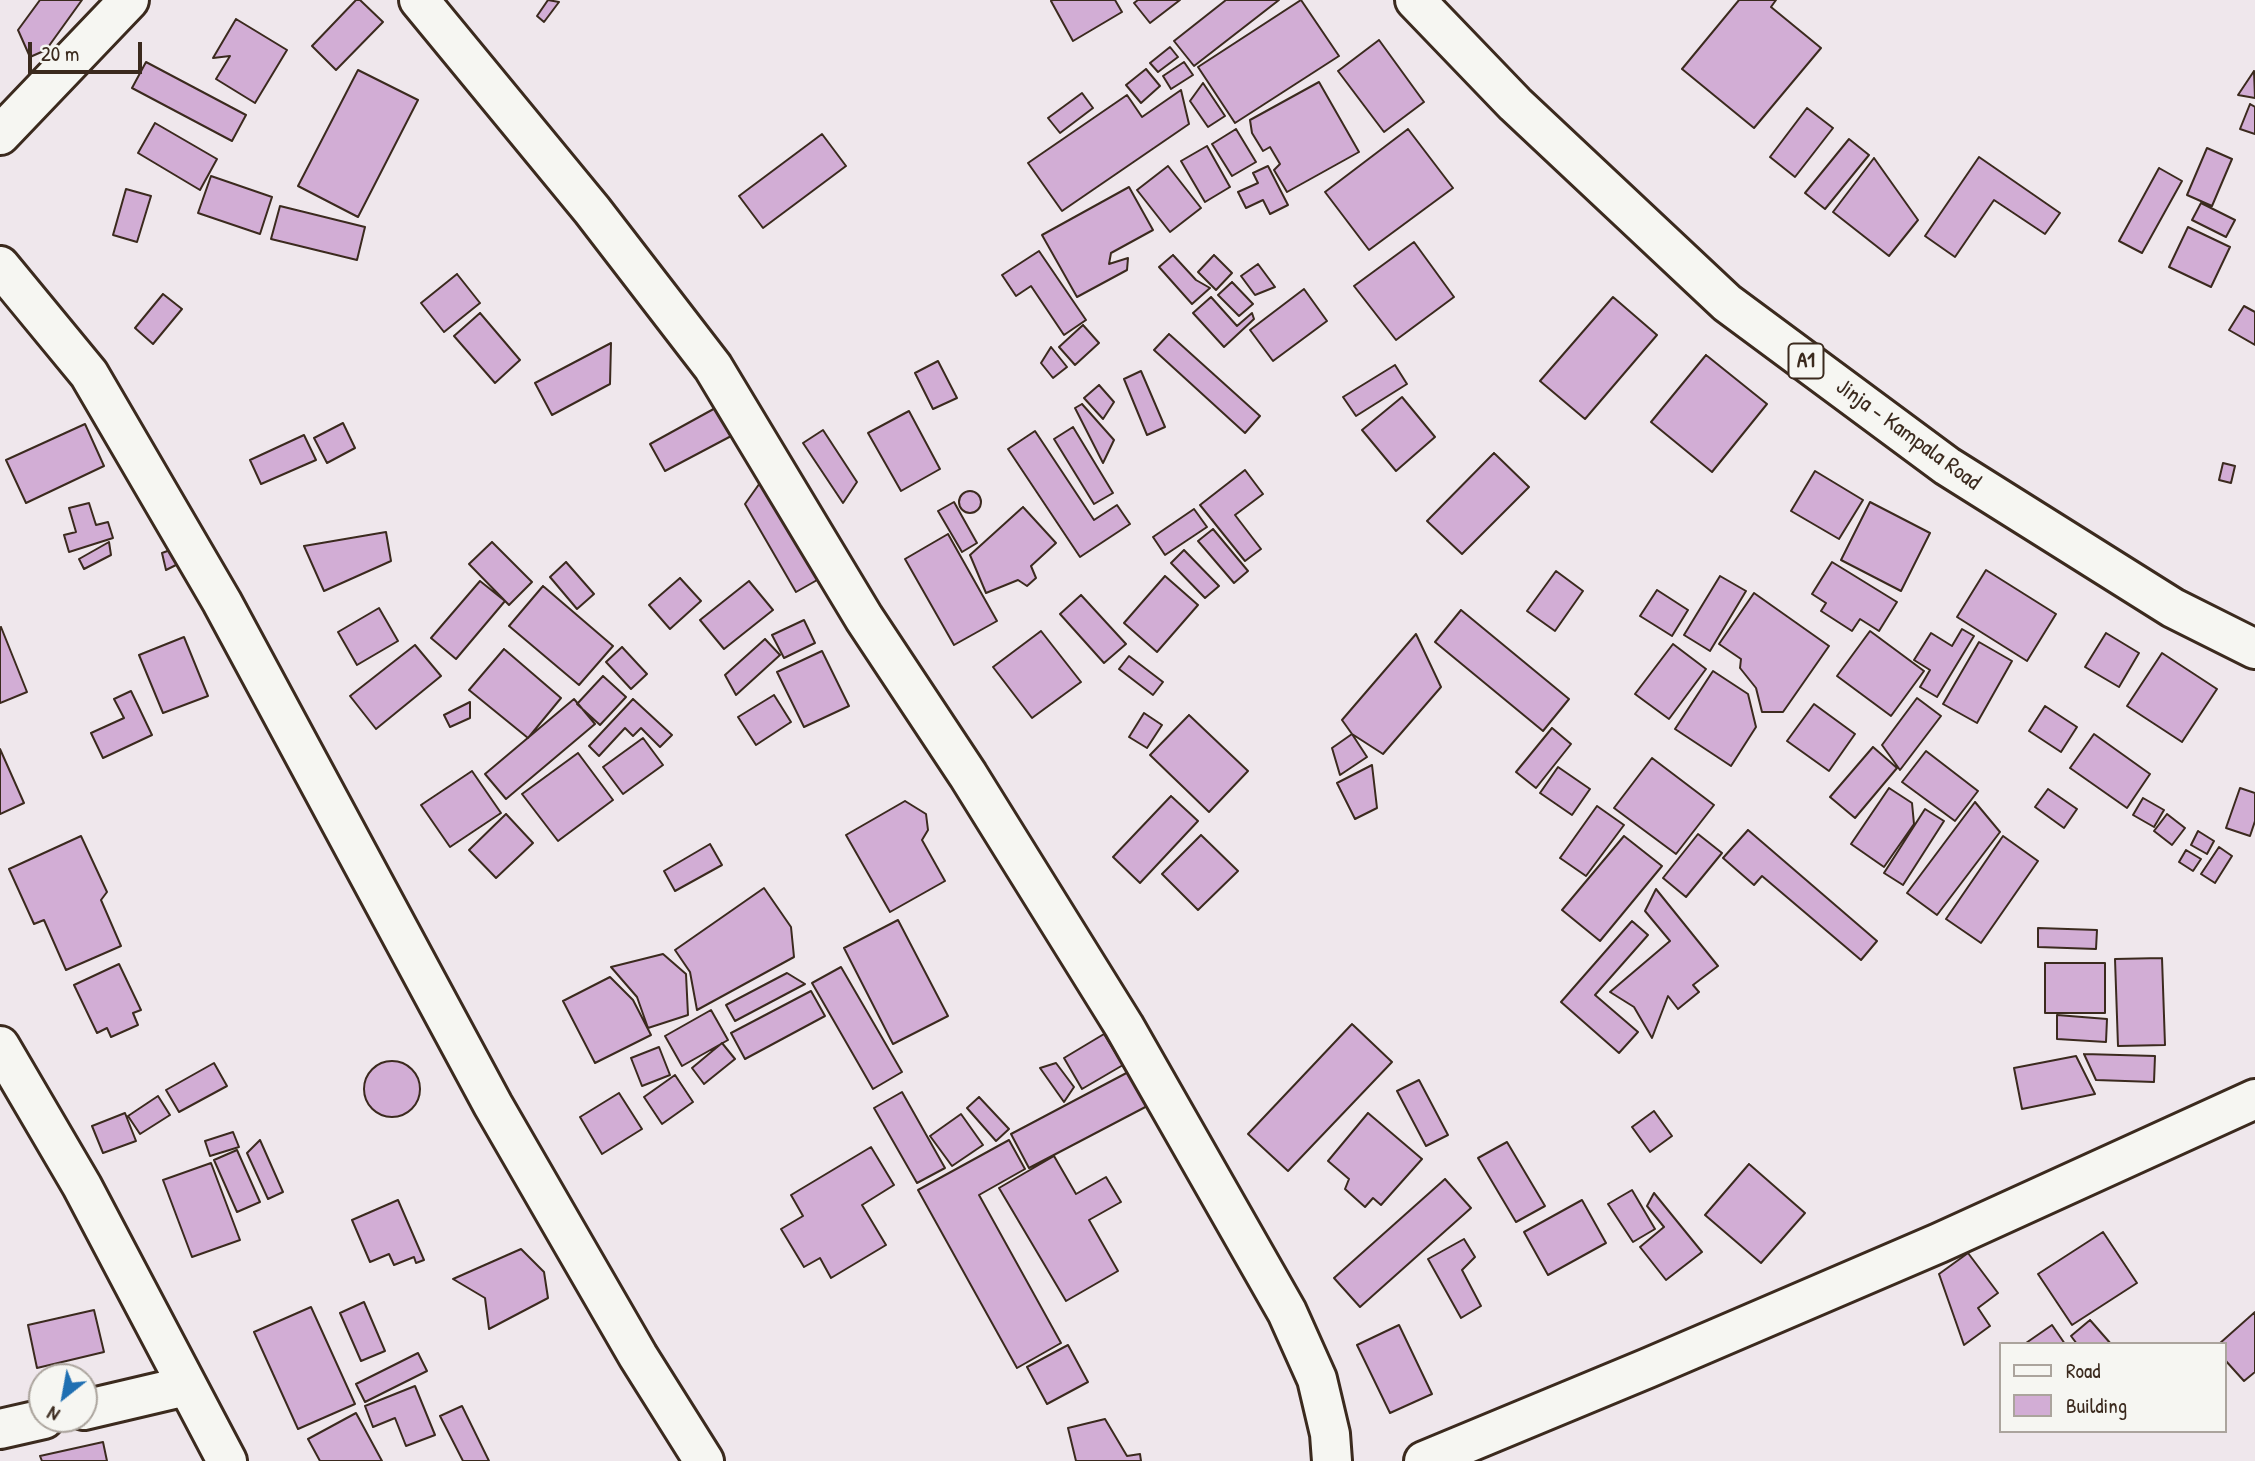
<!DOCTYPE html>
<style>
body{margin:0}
#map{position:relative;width:2255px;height:1461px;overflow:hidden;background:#efe7ec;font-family:"Patrick Hand",sans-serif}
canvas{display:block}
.legend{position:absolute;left:1999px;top:1342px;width:228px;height:91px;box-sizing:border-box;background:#f6f6f2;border:2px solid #aba49d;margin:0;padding:9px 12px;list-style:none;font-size:21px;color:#3b2a1e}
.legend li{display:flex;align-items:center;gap:14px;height:35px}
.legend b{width:35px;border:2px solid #aba49d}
.north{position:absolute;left:28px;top:1363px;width:70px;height:70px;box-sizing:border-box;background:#f6f6f2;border:2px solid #aba49d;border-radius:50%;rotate:211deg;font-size:19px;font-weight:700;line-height:28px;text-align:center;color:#3b2a1e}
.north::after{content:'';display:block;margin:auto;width:24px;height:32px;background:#1f6fb2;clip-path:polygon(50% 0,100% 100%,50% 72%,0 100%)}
.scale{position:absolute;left:28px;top:42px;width:114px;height:32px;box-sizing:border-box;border:4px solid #3b2a1e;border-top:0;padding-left:9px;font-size:21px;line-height:24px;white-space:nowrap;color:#3b2a1e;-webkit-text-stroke:5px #f6f6f2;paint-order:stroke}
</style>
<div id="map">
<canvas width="2255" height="1461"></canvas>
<ul class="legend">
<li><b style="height:9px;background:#f6f6f2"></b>Road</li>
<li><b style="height:19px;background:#d2add5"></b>Building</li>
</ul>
<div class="north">N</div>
<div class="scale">20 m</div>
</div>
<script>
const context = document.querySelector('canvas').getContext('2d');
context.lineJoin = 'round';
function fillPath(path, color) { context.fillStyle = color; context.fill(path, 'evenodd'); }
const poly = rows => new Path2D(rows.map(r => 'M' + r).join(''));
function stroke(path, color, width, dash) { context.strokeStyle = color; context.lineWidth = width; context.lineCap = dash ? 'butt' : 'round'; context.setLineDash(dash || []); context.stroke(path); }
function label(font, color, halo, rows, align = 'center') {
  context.font = font + ' "Patrick Hand",sans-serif'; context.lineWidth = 6; context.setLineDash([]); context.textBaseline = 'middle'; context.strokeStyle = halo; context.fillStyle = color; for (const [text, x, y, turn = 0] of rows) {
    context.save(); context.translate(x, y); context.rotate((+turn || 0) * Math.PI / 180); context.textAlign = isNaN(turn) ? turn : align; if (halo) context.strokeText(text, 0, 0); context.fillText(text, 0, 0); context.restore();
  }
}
const building = poly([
 [40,0,82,0,46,50,30,57,18,30,40,0],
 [356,0,360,0,383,22,336,70,312,46,356,0],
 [548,0,559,2,544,22,537,16,548,0],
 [1053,0,1115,0,1122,12,1073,41,1051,1,1053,0],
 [1138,0,1180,0,1150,23,1134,3,1138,0],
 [1226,0,1279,0,1194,66,1174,41,1226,0],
 [1301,0,1339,56,1235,123,1198,67,1301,0],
 [1739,0,1776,0,1771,7,1821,48,1754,128,1682,69,1739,0],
 [236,19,287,50,255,103,216,79,230,56,213,58,236,19],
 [1379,40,1424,102,1384,132,1338,71,1379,40],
 [1170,47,1178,57,1158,72,1150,63,1170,47],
 [146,62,246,115,232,141,132,88,146,62],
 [1184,62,1193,75,1171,89,1163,76,1184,62],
 [1146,69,1160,86,1141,103,1126,85,1146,69],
 [358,70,418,100,358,217,298,186,358,70],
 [2254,71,2255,98,2238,95,2254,71],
 [1319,82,1359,152,1287,192,1274,170,1280,164,1270,147,1263,151,1252,133,1250,120,1319,82],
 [1203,83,1225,116,1208,127,1190,101,1203,83],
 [1181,90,1189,124,1062,211,1028,163,1127,95,1142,117,1181,90],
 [1082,93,1093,108,1060,133,1048,118,1082,93],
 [2250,104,2255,107,2255,134,2240,129,2250,104],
 [1807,108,1833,128,1795,177,1770,157,1807,108],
 [155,123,217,159,200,190,138,153,155,123],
 [1236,129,1256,162,1232,176,1212,144,1236,129],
 [1408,129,1453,188,1369,250,1325,192,1408,129],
 [822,134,846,166,763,228,739,196,822,134],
 [1849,139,1869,155,1825,209,1805,193,1849,139],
 [1207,146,1230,187,1205,202,1181,161,1207,146],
 [2207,148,2232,159,2212,206,2187,195,2207,148],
 [1979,157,2060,213,2045,234,1994,200,1955,257,1925,236,1979,157],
 [1874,158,1918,220,1889,256,1833,212,1874,158],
 [1168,166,1201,208,1170,232,1137,190,1168,166],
 [1268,166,1288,205,1270,214,1263,200,1246,208,1238,192,1258,183,1253,173,1268,166],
 [2159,168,2182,181,2142,253,2119,241,2159,168],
 [211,176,272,197,260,234,198,213,211,176],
 [1129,187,1153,230,1111,253,1109,264,1128,258,1127,270,1077,297,1042,235,1129,187],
 [126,189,151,196,137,242,113,235,126,189],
 [2201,203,2235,220,2226,237,2192,220,2201,203],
 [280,206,365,227,357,260,271,239,280,206],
 [2188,227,2230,247,2211,287,2169,267,2188,227],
 [1414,242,1454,297,1396,340,1354,286,1414,242],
 [1039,251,1086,320,1064,335,1031,286,1016,296,1002,275,1039,251],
 [1173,255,1196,280,1210,288,1192,304,1159,267,1173,255],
 [1214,255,1232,273,1216,290,1198,272,1214,255],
 [1258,264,1275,287,1255,295,1241,276,1258,264],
 [457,274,480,303,444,332,421,303,457,274],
 [1232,282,1253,304,1239,316,1218,295,1232,282],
 [1304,289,1327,321,1273,361,1250,330,1304,289],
 [163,294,182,309,153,344,135,328,163,294],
 [1211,297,1237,326,1252,313,1254,319,1224,347,1193,313,1211,297],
 [1613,297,1657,335,1585,419,1540,381,1613,297],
 [2244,306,2255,312,2255,345,2229,330,2244,306],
 [480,313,520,360,495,383,454,336,480,313],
 [1083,325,1099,343,1075,365,1059,347,1083,325],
 [1169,334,1260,416,1245,433,1154,350,1169,334],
 [611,343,610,384,552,415,535,383,611,343],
 [1051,347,1067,367,1053,378,1041,363,1051,347],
 [1706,355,1767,404,1712,472,1651,422,1706,355],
 [938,361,957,398,933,409,915,373,938,361],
 [1395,365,1407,384,1356,416,1343,397,1395,365],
 [1141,371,1165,427,1147,435,1124,379,1141,371],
 [1099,385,1114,402,1103,419,1084,398,1099,385],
 [1402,397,1435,437,1396,471,1362,430,1402,397],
 [1082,404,1114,440,1103,463,1075,408,1082,404],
 [719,406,735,434,665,471,650,444,719,406],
 [909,411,940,469,901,491,868,433,909,411],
 [343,423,355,448,327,463,314,438,343,423],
 [85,424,104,466,26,503,6,460,85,424],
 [1073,427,1113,493,1094,504,1054,439,1073,427],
 [823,430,857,482,843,503,803,443,823,430],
 [1035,431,1094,520,1117,505,1130,524,1080,557,1008,449,1035,431],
 [304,435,316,460,261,484,250,460,304,435],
 [1494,453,1529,487,1462,554,1427,521,1494,453],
 [2223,463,2235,466,2231,483,2219,480,2223,463],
 [1245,470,1263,494,1235,515,1261,549,1245,561,1200,505,1245,470],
 [1815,471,1863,500,1839,539,1791,511,1815,471],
 [767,473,826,575,796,592,745,504,767,473],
 '959 502a11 11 0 1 1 22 0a11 11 0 1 1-22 0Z',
 [954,502,977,543,962,552,938,511,954,502],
 [1870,502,1930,533,1901,591,1841,560,1870,502],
 [89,503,96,525,108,522,113,538,69,552,64,535,76,532,69,508,89,503],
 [1023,507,1056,543,1031,566,1036,578,1027,586,1018,580,986,593,970,555,1023,507],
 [1194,509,1207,527,1165,555,1153,537,1194,509],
 [1213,529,1248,571,1234,583,1198,541,1213,529],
 [386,532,391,561,324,591,304,546,386,532],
 [948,534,997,621,954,645,905,559,948,534],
 [109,542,111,555,84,569,79,559,109,542],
 [492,542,532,582,509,605,469,564,492,542],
 [173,549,180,563,166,570,162,553,173,549],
 [1184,550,1219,586,1205,598,1171,563,1184,550],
 [566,562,594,594,577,609,550,577,566,562],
 [1832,562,1897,602,1879,631,1860,619,1852,631,1821,611,1826,603,1812,594,1832,562],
 [1986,570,2056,614,2027,661,1957,617,1986,570],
 [1556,571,1583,591,1555,631,1527,611,1556,571],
 [1165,576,1198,605,1157,652,1124,623,1165,576],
 [1720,576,1746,591,1710,651,1684,635,1720,576],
 [680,578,701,601,670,629,649,605,680,578],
 [480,581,505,601,456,659,431,638,480,581],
 [749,581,773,610,724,649,700,620,749,581],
 [543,586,613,646,579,685,509,626,543,586],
 [1657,590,1688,610,1672,636,1640,616,1657,590],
 [1754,593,1829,646,1783,712,1762,712,1756,688,1740,668,1741,659,1719,644,1754,593],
 [1081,595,1126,644,1104,663,1060,614,1081,595],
 [379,608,398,641,357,665,338,632,379,608],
 [1461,610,1569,699,1543,731,1435,642,1461,610],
 [804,620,815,643,784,658,772,635,804,620],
 [1,627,27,692,0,703,0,628,1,627],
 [1962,629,1974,636,1937,697,1920,687,1930,670,1914,660,1931,633,1952,646,1962,629],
 [1041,631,1081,682,1032,718,993,667,1041,631],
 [1870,631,1924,671,1891,716,1837,676,1870,631],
 [2106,633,2139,653,2119,687,2085,667,2106,633],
 [1416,634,1441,687,1383,754,1352,734,1342,720,1416,634],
 [184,637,208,696,163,713,139,655,184,637],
 [765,639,780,655,736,695,725,675,765,639],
 [1979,642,2012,661,1977,723,1943,704,1979,642],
 [1673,644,1706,669,1669,719,1635,694,1673,644],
 [415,645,441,676,376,729,350,696,415,645],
 [622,647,647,674,631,689,606,662,622,647],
 [504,649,561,698,528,738,469,690,504,649],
 [822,651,849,706,804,727,777,672,822,651],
 [2162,653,2217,689,2182,742,2127,706,2162,653],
 [1129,656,1163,682,1153,695,1119,669,1129,656],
 [1713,671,1748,694,1756,727,1731,766,1675,729,1713,671],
 [603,676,626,697,600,725,577,704,603,676],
 [131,691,152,735,103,758,91,733,124,718,114,699,131,691],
 [774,695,791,722,756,745,738,717,774,695],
 [1917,698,1941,716,1900,770,1882,745,1917,698],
 [574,699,595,724,506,799,485,774,574,699],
 [633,699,672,735,660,747,641,728,633,736,625,728,599,756,589,746,633,699],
 [470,702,470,718,450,727,444,715,470,702],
 [1814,704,1855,734,1829,771,1787,741,1814,704],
 [2045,706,2077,727,2061,752,2029,731,2045,706],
 [1144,713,1162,725,1147,748,1129,737,1144,713],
 [1189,715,1248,771,1209,812,1150,755,1189,715],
 [1552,728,1571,744,1536,788,1516,772,1552,728],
 [1352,734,1367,757,1340,775,1332,748,1352,734],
 [2094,734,2150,774,2127,808,2070,768,2094,734],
 [643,738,663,765,623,794,603,767,643,738],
 [1873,747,1897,768,1855,818,1830,797,1873,747],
 [0,749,24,803,0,814,0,749],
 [1926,751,1978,791,1955,821,1902,782,1926,751],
 [578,753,613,800,558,841,522,794,578,753],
 [1652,758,1714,805,1676,854,1614,808,1652,758],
 [1372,765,1377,808,1355,819,1337,783,1372,765],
 [1558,767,1590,789,1572,815,1540,793,1558,767],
 [472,771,501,813,450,847,421,805,472,771],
 [1889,788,1912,803,1914,824,1884,867,1851,844,1889,788],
 [2240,788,2255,793,2255,821,2250,836,2226,828,2240,788],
 [2048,789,2077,809,2064,828,2035,807,2048,789],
 [1171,796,1198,821,1140,883,1113,857,1171,796],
 [2143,798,2164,810,2154,827,2133,815,2143,798],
 [905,801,926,814,928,830,922,840,945,881,890,912,846,835,905,801],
 [1975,802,2000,832,1937,915,1907,893,1975,802],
 [1597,806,1624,825,1586,876,1560,858,1597,806],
 [1925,809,1944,821,1903,885,1884,873,1925,809],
 [506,814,533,843,496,878,469,850,506,814],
 [2167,814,2185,828,2172,845,2154,831,2167,814],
 [1748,830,1877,941,1861,960,1762,876,1754,885,1723,858,1748,830],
 [2198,831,2214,841,2207,854,2191,845,2198,831],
 [1698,834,1722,853,1686,897,1663,878,1698,834],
 [1201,835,1238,871,1198,910,1162,874,1201,835],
 [81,836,107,892,101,900,121,946,66,970,44,920,34,924,9,869,81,836],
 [1624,836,1662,866,1600,941,1562,910,1624,836],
 [2003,836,2038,861,1981,943,1946,919,2003,836],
 [710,844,722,865,675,891,664,871,710,844],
 [2219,847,2232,856,2215,883,2201,874,2219,847],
 [2186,850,2201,859,2193,871,2179,862,2186,850],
 [764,888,791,927,794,957,697,1010,690,972,675,950,764,888],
 [1656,889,1718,966,1693,985,1699,992,1678,1009,1668,996,1652,1038,1634,1007,1610,992,1670,941,1645,911,1656,889],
 [898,920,948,1016,893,1044,844,948,898,920],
 [1632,921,1648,935,1595,995,1638,1032,1619,1053,1561,1002,1632,921],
 [2038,928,2097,930,2096,949,2038,947,2038,928],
 [663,954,686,974,688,1015,648,1028,637,997,611,967,663,954],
 [2162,958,2165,1045,2118,1046,2115,959,2162,958],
 [2045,963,2105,963,2105,1013,2045,1013,2045,963],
 [119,964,141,1010,133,1013,138,1025,111,1037,107,1028,97,1033,74,985,119,964],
 [841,967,902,1072,873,1089,812,983,841,967],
 [787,973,805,984,735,1021,726,1005,787,973],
 [610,977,633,1000,651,1035,595,1063,563,1001,610,977],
 [811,991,825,1016,745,1059,731,1033,811,991],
 [711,1010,728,1040,682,1066,665,1036,711,1010],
 [2057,1015,2107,1019,2106,1042,2057,1039,2057,1015],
 [1352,1024,1392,1062,1288,1171,1248,1134,1352,1024],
 [1104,1034,1123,1065,1082,1089,1064,1058,1104,1034],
 [722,1043,735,1059,704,1084,692,1068,722,1043],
 [659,1047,670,1075,642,1086,631,1058,659,1047],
 [2084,1054,2155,1056,2154,1082,2096,1080,2084,1054],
 [2076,1056,2095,1094,2022,1109,2014,1068,2076,1056],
 '364 1089a28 28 0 1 1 56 0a28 28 0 1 1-56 0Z',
 [214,1063,227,1086,179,1112,166,1090,214,1063],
 [1056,1063,1074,1087,1064,1102,1040,1068,1056,1063],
 [1134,1069,1153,1103,1029,1168,1011,1134,1134,1069],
 [675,1075,693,1102,662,1124,644,1097,675,1075],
 [1419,1080,1448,1135,1426,1146,1397,1091,1419,1080],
 [902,1092,945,1168,917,1183,874,1108,902,1092],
 [619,1093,642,1129,602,1154,580,1117,619,1093],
 [158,1096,170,1115,140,1134,128,1116,158,1096],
 [979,1097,1009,1129,996,1141,967,1108,979,1097],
 [1654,1111,1672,1136,1650,1152,1632,1127,1654,1111],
 [125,1113,136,1141,103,1153,92,1126,125,1113],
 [1368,1113,1422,1159,1381,1205,1373,1198,1365,1207,1345,1189,1349,1179,1328,1161,1368,1113],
 [961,1114,983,1145,952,1166,930,1136,961,1114],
 [233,1132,239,1147,210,1156,205,1141,233,1132],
 [260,1140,283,1192,268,1199,247,1153,260,1140],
 [1009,1140,1025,1169,979,1195,1061,1343,1017,1368,918,1190,1009,1140],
 [1507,1142,1545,1206,1516,1222,1478,1158,1507,1142],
 [871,1147,894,1185,862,1205,886,1245,831,1278,820,1258,804,1267,781,1229,803,1216,791,1195,871,1147],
 [237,1150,260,1202,237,1212,214,1160,237,1150],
 [1054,1156,1076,1194,1106,1177,1121,1202,1089,1220,1118,1271,1066,1301,999,1188,1054,1156],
 [211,1163,240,1240,192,1257,163,1180,211,1163],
 [1749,1164,1805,1213,1761,1263,1705,1215,1749,1164],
 [1445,1179,1471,1208,1360,1307,1334,1278,1445,1179],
 [1632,1190,1655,1229,1633,1242,1608,1204,1632,1190],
 [1654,1193,1702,1252,1666,1280,1640,1247,1664,1227,1647,1206,1654,1193],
 [398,1200,424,1260,416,1263,414,1257,394,1265,389,1254,370,1262,352,1220,398,1200],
 [1582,1200,1606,1243,1548,1275,1524,1232,1582,1200],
 [2103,1232,2137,1283,2072,1325,2038,1274,2103,1232],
 [1464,1239,1475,1257,1462,1270,1481,1306,1461,1318,1428,1259,1464,1239],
 [521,1249,544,1272,548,1298,489,1329,485,1298,453,1279,521,1249],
 [1968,1253,1998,1293,1978,1308,1990,1326,1964,1345,1939,1274,1968,1253],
 [364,1302,385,1351,361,1361,340,1313,364,1302],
 [311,1307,355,1404,298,1429,254,1332,311,1307],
 [94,1310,104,1352,37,1368,28,1325,94,1310],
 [2255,1312,2255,1372,2244,1381,2225,1360,2225,1344,2219,1344,2255,1312],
 [2090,1320,2111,1344,2077,1344,2071,1336,2090,1320],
 [1399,1325,1432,1394,1390,1413,1357,1345,1399,1325],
 [2052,1325,2065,1344,2027,1344,2026,1343,2052,1325],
 [1068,1345,1088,1382,1047,1404,1027,1367,1068,1345],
 [418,1353,427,1371,365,1402,356,1384,418,1353],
 [415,1386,435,1435,406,1446,395,1418,373,1427,365,1406,415,1386],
 [462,1406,489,1461,463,1461,440,1416,462,1406],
 [356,1413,382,1461,320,1461,308,1439,356,1413],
 [1105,1419,1127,1456,1140,1454,1141,1461,1076,1461,1068,1428,1105,1419],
 [103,1442,107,1461,42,1461,40,1456,103,1442]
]);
fillPath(building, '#d2add5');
stroke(building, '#3b2a1e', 2);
const minor = poly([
 [419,0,592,210,713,367,864,618,968,775,1124,1026,1287,1312,1317,1379,1330,1434,1332,1461],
 [0,135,129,0],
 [0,266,89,374,222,602,493,1105,638,1356,704,1461],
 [0,1046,82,1186,227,1461],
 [84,1410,186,1386],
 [0,1429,44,1419],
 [1424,1461,1648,1368,1939,1243,2255,1099]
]);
const highway = poly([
 [1415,0,1515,104,1727,303,1947,466,2173,608,2255,649]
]);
stroke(minor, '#3b2a1e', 44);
stroke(highway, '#3b2a1e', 44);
stroke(minor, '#f6f6f2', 38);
stroke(highway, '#f6f6f2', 38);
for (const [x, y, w] of [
 [1806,361,35]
]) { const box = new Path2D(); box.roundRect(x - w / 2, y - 17.5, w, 35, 5); context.fillStyle = '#f6f6f2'; context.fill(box); stroke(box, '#3b2a1e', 2); }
label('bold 21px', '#3b2a1e', null, [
 ["A1",1806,361]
]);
label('23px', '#3b2a1e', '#f6f6f2', [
 ["Jinja - Kampala Road",1908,435,36]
]);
</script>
